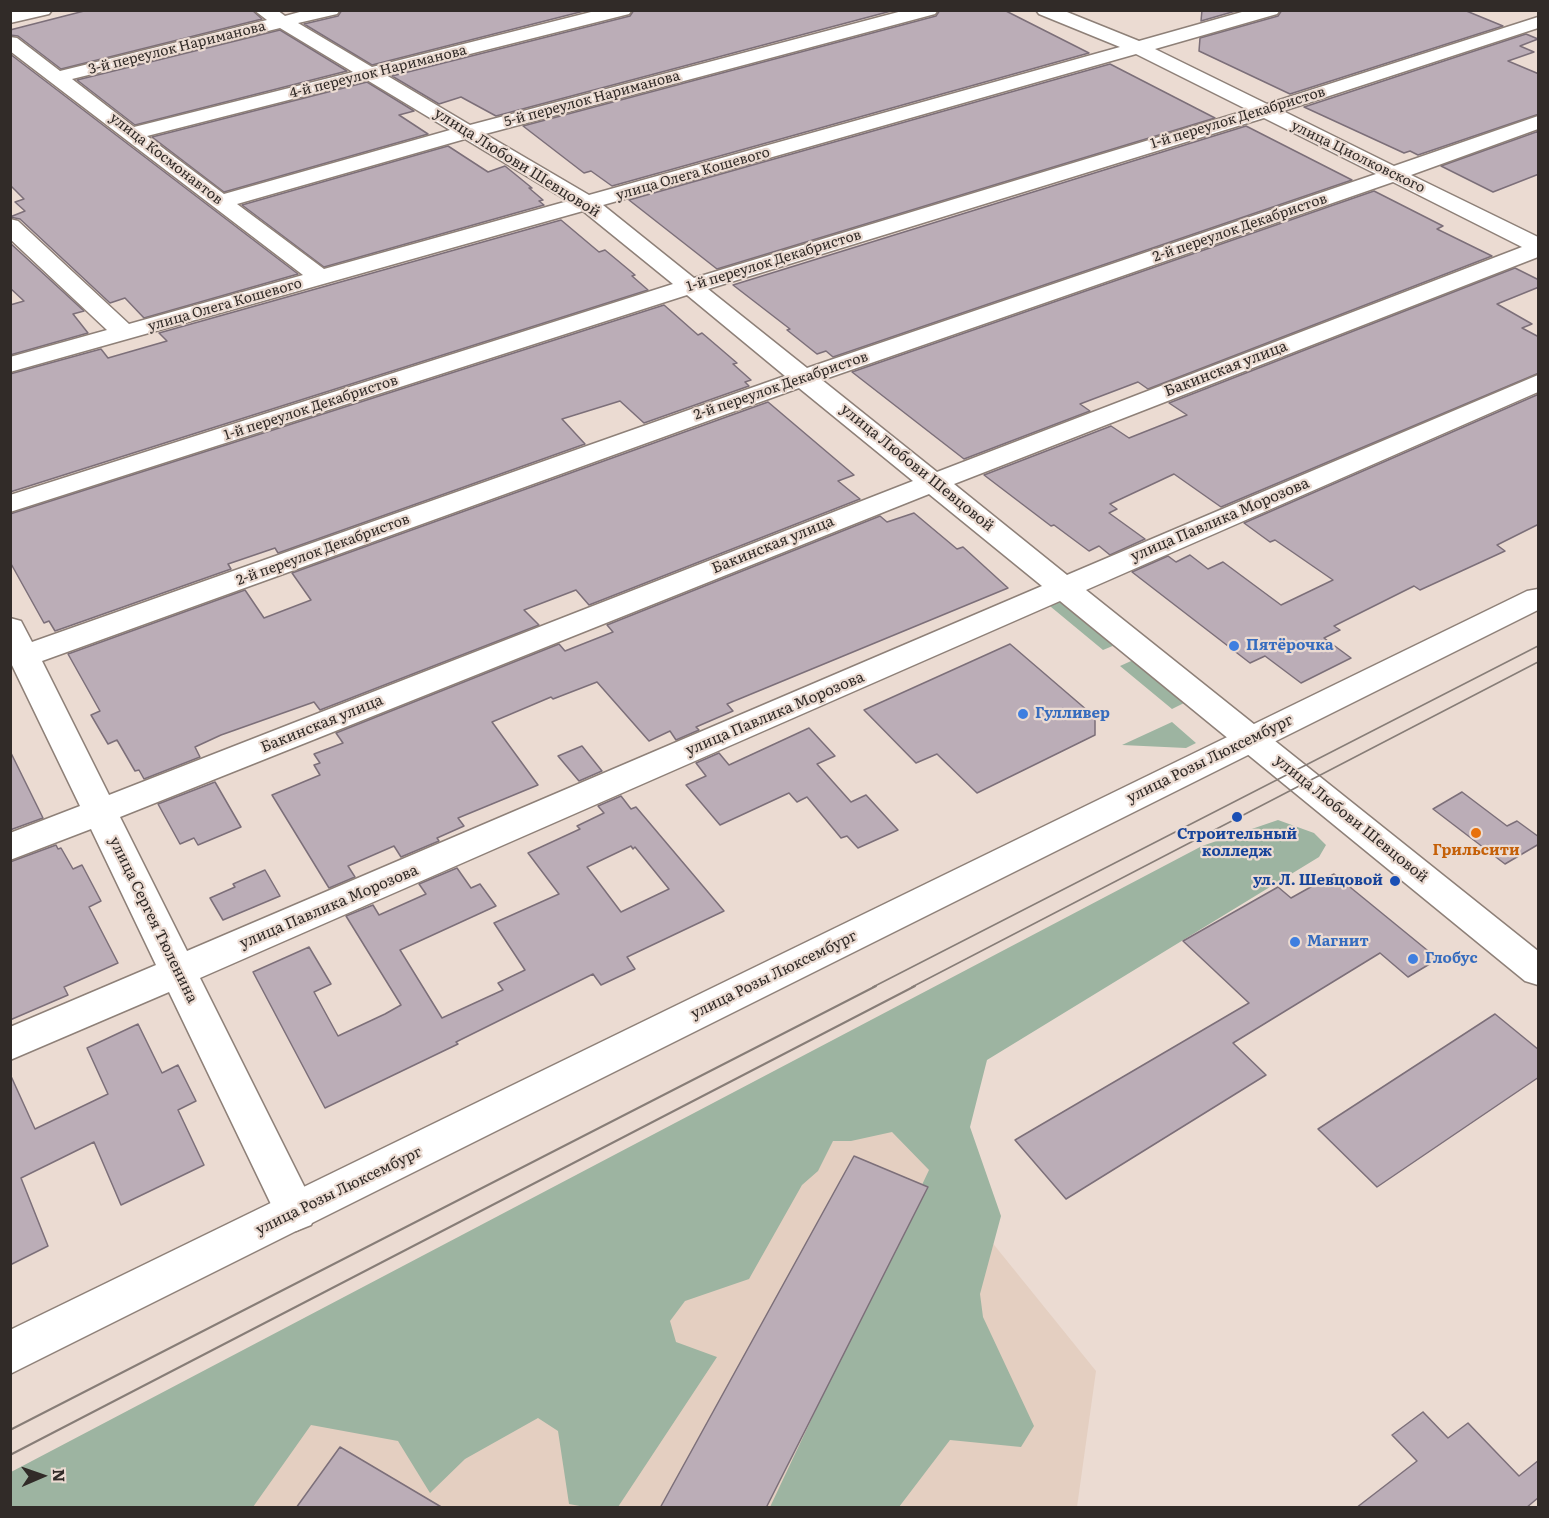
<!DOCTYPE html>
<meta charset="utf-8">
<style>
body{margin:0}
#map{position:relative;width:1549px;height:1518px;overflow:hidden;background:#ebdbd2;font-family:Literata,serif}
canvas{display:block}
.frame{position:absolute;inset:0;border:12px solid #312b28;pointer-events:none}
.north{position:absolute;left:12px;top:1446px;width:60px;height:60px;-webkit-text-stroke:4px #ebdbd2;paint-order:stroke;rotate:88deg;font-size:16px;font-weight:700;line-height:24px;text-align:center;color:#312b28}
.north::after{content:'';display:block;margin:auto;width:21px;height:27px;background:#312b28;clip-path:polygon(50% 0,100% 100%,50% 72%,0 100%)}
</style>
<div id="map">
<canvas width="1549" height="1518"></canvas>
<div class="frame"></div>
<div class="north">N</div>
</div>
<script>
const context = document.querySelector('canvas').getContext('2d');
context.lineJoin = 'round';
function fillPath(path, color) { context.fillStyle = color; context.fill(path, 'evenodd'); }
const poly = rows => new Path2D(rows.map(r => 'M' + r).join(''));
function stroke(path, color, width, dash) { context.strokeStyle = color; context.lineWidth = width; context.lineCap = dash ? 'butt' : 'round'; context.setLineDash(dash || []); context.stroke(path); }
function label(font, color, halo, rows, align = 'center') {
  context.font = font + ' Literata,serif'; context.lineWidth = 4.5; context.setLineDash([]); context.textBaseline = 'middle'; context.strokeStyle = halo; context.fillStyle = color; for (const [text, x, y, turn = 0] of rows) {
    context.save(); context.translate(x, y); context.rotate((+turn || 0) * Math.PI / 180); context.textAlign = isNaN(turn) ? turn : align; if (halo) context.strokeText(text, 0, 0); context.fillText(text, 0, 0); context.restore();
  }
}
fillPath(poly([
 [839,1053,1096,1371,1077,1507,11,1508]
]), '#e4cfc1');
fillPath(poly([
 [1063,594,1122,642,1103,650,1045,602],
 [1140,657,1192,699,1172,709,1120,666],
 [1172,722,1196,743,1186,748,1122,745],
 [1278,820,1314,833,1326,845,1319,857,987,1060,970,1127,1001,1216,980,1294,983,1317,1034,1426,1021,1447,950,1440,899,1507,770,1507,929,1170,892,1132,851,1141,833,1141,818,1171,802,1185,749,1279,685,1301,670,1321,676,1342,717,1357,618,1507,585,1507,569,1504,558,1431,538,1418,465,1459,430,1493,398,1441,311,1425,253,1507,11,1508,11,1472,1202,846]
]), '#9db4a1');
const building = poly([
 [88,10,252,10,262,19,61,69,18,36,10,35,10,30,88,10],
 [342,10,588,10,372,65,304,24,338,16,342,10],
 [634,10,895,10,496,116,461,97,439,104,392,76,630,16,634,10],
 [940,10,1004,10,1089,53,612,186,591,171,584,173,523,126,936,16,940,10],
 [1202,10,1239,10,1201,21,1202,10],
 [1282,10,1464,10,1503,26,1290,94,1199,51,1200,38,1278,16,1282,10],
 [280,30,347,71,135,125,77,80,280,30],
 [1526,34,1538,39,1520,46,1534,52,1508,61,1539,74,1539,114,1418,155,1410,151,1404,153,1304,107,1526,34],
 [10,54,298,274,144,318,125,298,110,303,20,219,10,217,25,211,15,202,24,199,10,185,10,54],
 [1110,64,1215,118,717,269,629,200,1110,64],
 [367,82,414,111,399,115,428,134,224,192,152,137,367,82],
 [1246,126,1352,180,833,357,826,351,817,354,787,330,790,329,733,285,1246,126],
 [1539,131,1539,174,1493,192,1441,166,1539,131],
 [448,146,488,172,505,166,532,188,529,188,543,200,539,201,544,205,324,267,242,205,448,146],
 [1374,191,1443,226,1437,229,1492,256,1148,389,1138,382,1080,404,1090,411,964,459,852,372,1374,191],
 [561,220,599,252,605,250,635,275,632,276,648,290,10,492,10,374,101,349,108,358,167,341,159,333,561,220],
 [10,243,84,311,73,314,88,333,10,355,10,305,24,301,10,288,10,243],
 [1515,268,1539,280,1539,287,1497,304,1532,324,1522,328,1539,337,1539,373,1221,507,1174,474,1110,504,1117,509,1109,513,1145,539,1110,555,1099,546,1089,551,1054,525,1051,526,984,475,1111,426,1129,438,1187,415,1169,403,1515,268],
 [664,305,698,335,702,333,737,363,733,364,751,380,745,382,749,386,644,423,620,401,562,419,585,444,278,553,275,548,228,564,231,569,55,631,49,621,44,623,10,562,10,514,664,305],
 [1539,394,1539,524,1497,545,1505,551,1420,590,1414,586,1334,626,1340,630,1324,638,1351,658,1301,683,1265,656,1250,663,1132,572,1168,556,1176,562,1190,555,1208,569,1223,562,1281,605,1333,580,1275,540,1270,542,1244,523,1539,394],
 [768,402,854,475,838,481,860,499,589,605,576,590,524,610,539,625,320,710,314,702,221,735,195,747,200,757,144,779,139,770,135,771,117,740,108,744,91,715,100,711,68,654,245,590,264,618,311,600,292,573,768,402],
 [914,513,957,549,963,547,1008,588,727,704,733,711,696,727,699,730,676,740,670,731,649,741,597,682,553,699,551,697,492,722,538,785,458,818,464,826,437,838,439,841,401,857,394,846,348,866,355,877,329,888,272,795,320,775,314,765,320,763,314,754,343,743,336,733,559,644,565,651,613,632,607,625,880,516,887,522,914,513],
 [1010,644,1095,717,1095,735,977,793,937,754,916,763,864,710,1010,644],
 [809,728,835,756,817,764,851,802,866,795,898,830,858,848,847,836,841,838,807,797,797,802,789,793,720,825,686,785,706,776,696,763,719,753,729,765,809,728],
 [582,746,602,771,579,781,558,756,582,746],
 [10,751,43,818,10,830,10,751],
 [215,782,241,827,198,845,194,838,180,844,158,804,215,782],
 [1462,792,1507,826,1517,821,1539,837,1539,844,1505,864,1433,809,1462,792],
 [621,796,631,809,636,807,724,911,627,957,635,969,601,985,593,974,456,1042,458,1044,325,1108,253,972,309,947,331,984,314,992,338,1036,385,1014,401,1005,346,916,373,905,379,915,426,894,419,884,457,868,471,888,480,884,496,906,400,950,442,1018,503,990,498,983,525,970,494,923,559,894,528,853,580,829,577,826,604,813,598,806,621,796],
 [631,846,633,849,635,847,669,889,621,912,587,867,631,846],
 [56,845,58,849,61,848,73,869,82,865,101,901,89,907,118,963,64,987,68,995,10,1020,10,862,56,845],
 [265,870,280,896,223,920,210,898,235,887,233,884,265,870],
 [1334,874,1438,959,1408,977,1380,953,1233,1043,1266,1075,1066,1199,1015,1140,1249,1003,1183,941,1278,887,1291,898,1334,874],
 [1495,1014,1539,1050,1539,1077,1377,1187,1318,1129,1495,1014],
 [138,1024,162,1073,178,1065,196,1101,178,1110,204,1165,121,1205,94,1142,21,1178,48,1246,10,1265,10,1074,35,1129,108,1094,87,1048,138,1024],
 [854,1156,928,1187,766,1508,660,1508,854,1156],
 [1423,1412,1448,1438,1468,1423,1519,1476,1539,1460,1539,1497,1526,1508,1356,1508,1417,1461,1392,1435,1423,1412],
 [340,1447,443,1508,296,1508,340,1447]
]);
fillPath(building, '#bbadb7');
stroke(building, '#7c6f79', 1.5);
const minor = poly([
 [19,10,52,10,49,14,10,23,10,12,19,10],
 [254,10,277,10,285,16,307,10,340,10,337,14,298,23,372,67,599,10,632,10,629,14,386,75,470,125,906,10,938,10,935,14,485,134,589,195,1120,47,1039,14,1036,10,1062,10,1139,41,1249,10,1280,10,1277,14,1155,49,1267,104,1538,17,1538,28,1283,111,1394,166,1538,116,1538,129,1411,175,1538,237,1538,257,954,484,1067,575,1538,375,1538,392,1086,590,1538,951,1538,985,1525,981,1060,601,200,978,317,1212,311,1225,296,1231,281,1225,169,992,10,1060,10,1027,156,965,91,829,10,860,10,833,80,806,10,661,10,618,21,621,32,642,785,376,687,295,10,512,10,495,673,284,583,211,10,372,10,357,107,330,10,239,10,219,18,221,129,324,303,275,10,51,10,37,17,38,60,71,267,20,254,10],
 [280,28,353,72,134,127,72,79,280,28],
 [1136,54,1248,110,694,278,603,205,1136,54],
 [367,80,450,130,224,194,147,136,367,80],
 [1264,118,1376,174,807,368,708,289,1264,118],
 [465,139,568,201,324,269,237,204,465,139],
 [1393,182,1522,247,937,472,822,380,1393,182],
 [799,388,913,481,109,795,42,661,799,388],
 [929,494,1042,586,187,951,120,817,929,494]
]);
const major = poly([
 [1538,589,1538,610,10,1374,10,1330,1527,591,1538,589]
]);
stroke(minor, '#8e8078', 3);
stroke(major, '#8e8078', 3);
fillPath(minor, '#fff');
fillPath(major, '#fff');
stroke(poly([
 [873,987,1538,646],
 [912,987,1538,662]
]), '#877d77', 1.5);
stroke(poly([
 [10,1430,876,986],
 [10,1455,915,986]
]), '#877d77', 2);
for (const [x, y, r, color] of [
 [1234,646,6,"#3f7fe0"],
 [1023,714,6,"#3f7fe0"],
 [1237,817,6,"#1a4fb4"],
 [1476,833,6,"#e8710a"],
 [1395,881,6,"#1a4fb4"],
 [1295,942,6,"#3f7fe0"],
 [1413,959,6,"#3f7fe0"]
]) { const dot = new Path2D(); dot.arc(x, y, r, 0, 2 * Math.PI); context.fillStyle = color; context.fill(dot); stroke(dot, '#ebdbd2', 2); }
label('14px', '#312b28', '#ebdbd2', [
 ["3-й переулок Нариманова",177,48,-14],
 ["4-й переулок Нариманова",378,72,-14],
 ["5-й переулок Нариманова",592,99,-15],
 ["1-й переулок Декабристов",1238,118,-17],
 ["улица Циолковского",1358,157,26],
 ["улица Космонавтов",166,159,38],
 ["улица Олега Кошевого",693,174,-16],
 ["2-й переулок Декабристов",1240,228,-19],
 ["1-й переулок Декабристов",774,261,-17],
 ["улица Олега Кошевого",225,305,-16],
 ["2-й переулок Декабристов",781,386,-19],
 ["1-й переулок Декабристов",311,408,-18],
 ["2-й переулок Декабристов",323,550,-20]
]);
label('15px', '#312b28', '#ebdbd2', [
 ["улица Любови Шевцовой",517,163,32],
 ["Бакинская улица",1226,369,-21],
 ["улица Любови Шевцовой",917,468,39],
 ["улица Павлика Морозова",1220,520,-23],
 ["Бакинская улица",773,545,-22],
 ["улица Павлика Морозова",775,714,-23],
 ["Бакинская улица",322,724,-22],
 ["улица Розы Люксембург",1210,759,-26],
 ["улица Любови Шевцовой",1351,819,39],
 ["улица Павлика Морозова",329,907,-23],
 ["улица Сергея Тюленина",153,920,64],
 ["улица Розы Люксембург",774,975,-26],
 ["улица Розы Люксембург",339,1191,-26]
]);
label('bold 15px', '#366cbe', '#ebdbd2', [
 ["Пятёрочка",1246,646],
 ["Гулливер",1035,714],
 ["Магнит",1307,942],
 ["Глобус",1425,959]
], 'left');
label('bold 15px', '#164399', '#ebdbd2', [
 ["Строительный",1237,835],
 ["колледж",1237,852],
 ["ул. Л. Шевцовой",1383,881,"right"]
]);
label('bold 15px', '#c56008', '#ebdbd2', [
 ["Грильсити",1476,851]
]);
</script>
